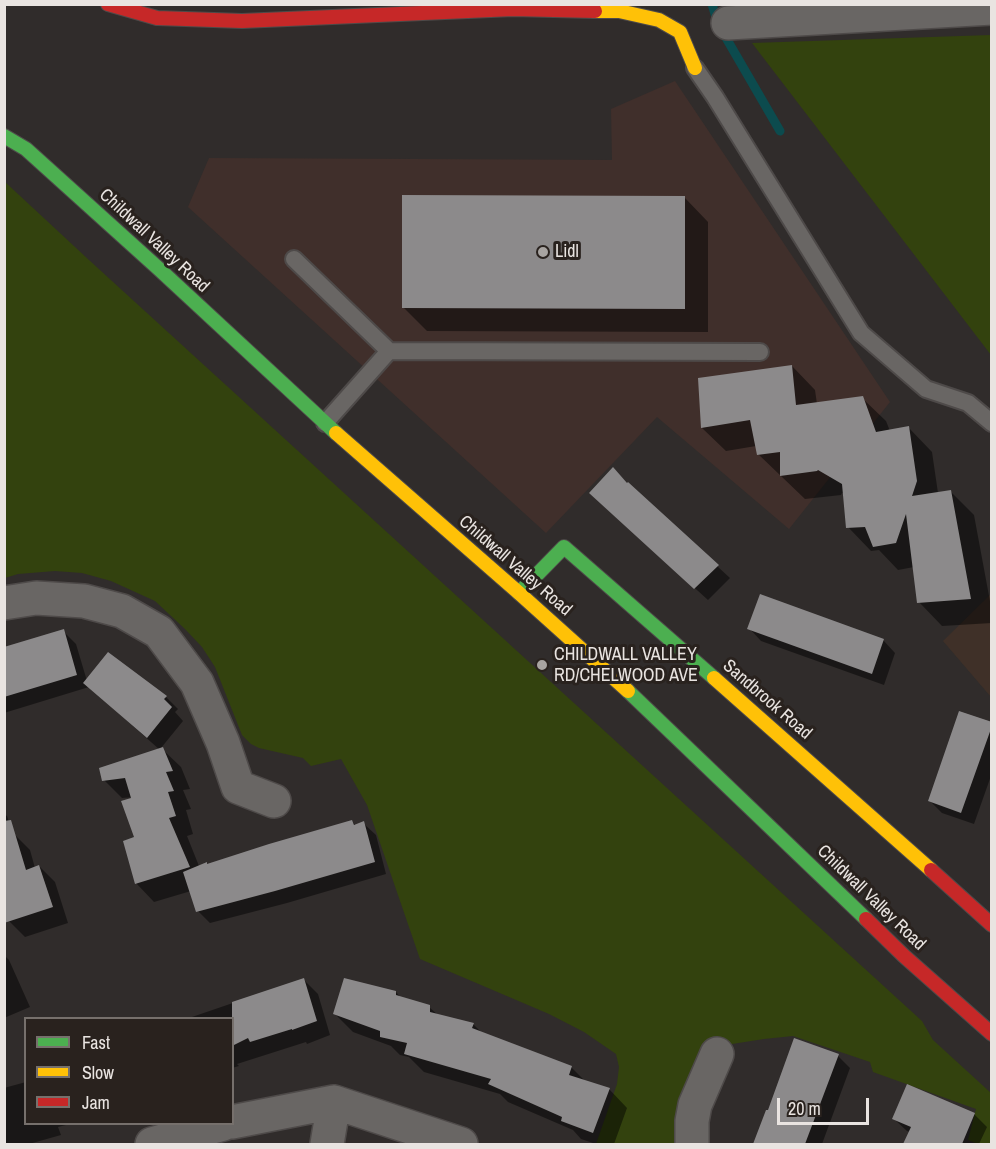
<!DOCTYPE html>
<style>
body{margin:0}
#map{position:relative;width:996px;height:1149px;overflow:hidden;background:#302c2b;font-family:"Archivo Narrow",sans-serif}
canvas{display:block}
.frame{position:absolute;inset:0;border:6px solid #e9e4e1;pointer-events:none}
.legend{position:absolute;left:24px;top:1017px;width:210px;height:108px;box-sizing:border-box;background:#29221e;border:2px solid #76706c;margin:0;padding:8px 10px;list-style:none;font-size:18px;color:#e9e4e1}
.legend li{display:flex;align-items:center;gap:12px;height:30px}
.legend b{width:30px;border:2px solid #76706c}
.scale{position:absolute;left:777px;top:1098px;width:92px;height:27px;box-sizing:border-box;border:3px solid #e9e4e1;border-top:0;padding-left:8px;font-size:18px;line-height:21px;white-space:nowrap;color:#e9e4e1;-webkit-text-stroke:4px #29221e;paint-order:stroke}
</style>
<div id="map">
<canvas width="996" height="1149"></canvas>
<div class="frame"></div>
<ul class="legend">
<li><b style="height:8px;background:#4caf50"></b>Fast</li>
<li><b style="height:8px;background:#ffc107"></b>Slow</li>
<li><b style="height:8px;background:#c62828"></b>Jam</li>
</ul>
<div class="scale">20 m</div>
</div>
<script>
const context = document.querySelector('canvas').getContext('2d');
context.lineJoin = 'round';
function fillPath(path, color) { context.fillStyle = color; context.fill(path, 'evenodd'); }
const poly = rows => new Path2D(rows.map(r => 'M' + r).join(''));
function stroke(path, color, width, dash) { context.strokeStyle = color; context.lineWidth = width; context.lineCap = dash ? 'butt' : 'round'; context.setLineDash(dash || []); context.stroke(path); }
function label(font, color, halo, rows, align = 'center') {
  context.font = font + ' "Archivo Narrow",sans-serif'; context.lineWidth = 6; context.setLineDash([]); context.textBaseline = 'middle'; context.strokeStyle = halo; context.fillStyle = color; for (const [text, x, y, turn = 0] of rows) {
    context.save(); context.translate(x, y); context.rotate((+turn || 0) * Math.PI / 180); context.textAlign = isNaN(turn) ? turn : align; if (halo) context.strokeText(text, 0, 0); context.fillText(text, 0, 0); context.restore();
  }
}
fillPath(poly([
 [675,81,890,402,789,529,657,417,546,533,188,207,209,158,612,160,611,109]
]), '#402f2b');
fillPath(poly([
 [991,594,991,697,943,641]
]), '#3f3028');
fillPath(poly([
 [991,35,992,35,991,355,752,43],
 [4,181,89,260,922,1021,933,1040,991,1093,991,1144,978,1144,968,1140,976,1109,873,1072,870,1062,793,1036,764,1039,732,1044,704,1042,679,1098,675,1120,675,1144,596,1144,617,1084,619,1067,616,1054,584,1032,549,1014,420,959,367,805,341,759,311,766,303,758,259,748,251,744,242,735,215,667,202,647,185,629,155,601,111,581,82,573,55,571,18,574,5,578]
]), '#33420e');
fillPath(poly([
 [685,198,708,222,708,332,427,331,403,307],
 [792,366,815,390,817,404,862,398,886,421,890,431,909,428,932,452,938,493,950,491,974,515,992,612,992,623,942,626,919,602,914,567,898,570,879,550,871,551,848,527,845,494,842,493,841,495,805,499,758,454,756,446,726,451,702,428],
 [628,484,730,578,708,600,603,505],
 [749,628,883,640,895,653,884,685,761,641],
 [63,631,76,644,87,681,109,654,166,697,178,709,175,712,183,721,161,748,181,767,190,789,183,790,191,809,186,810,193,834,187,836,199,866,206,863,208,865,352,821,356,826,363,823,376,835,386,874,287,903,210,923,198,911,191,891,154,902,136,883,135,797,122,798,104,780,160,750,89,687,4,713,4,648],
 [992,724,992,773,974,824,942,813,929,800],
 [4,814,7,816,13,834,14,834,30,850,35,868,39,866,55,882,68,923,25,937,9,921,4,900],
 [4,955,9,960,30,1007,4,1018],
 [303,979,318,994,330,1035,307,1044,306,1042,237,1064,239,1066,232,1068,232,1018,189,1018],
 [396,992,401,998,429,1007,438,1015,473,1024,482,1033,571,1067,586,1082,609,1089,627,1108,614,1144,596,1144,581,1139,573,1130,508,1102,500,1094,424,1072,409,1057,400,1055,391,1046,353,1032,335,1014],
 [838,1056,850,1068,822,1144,754,1144,767,1111],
 [26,1082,26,1124,70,1124,58,1127,61,1135,29,1144,4,1144,4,1088],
 [974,1114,987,1127,979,1144,905,1144,910,1132,907,1131,894,1119]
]), '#0007');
stroke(poly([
 [712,4,718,24,780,131]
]), '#0c4b4e', 9);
fillPath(poly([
 [402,195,685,196,685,309,402,308],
 [792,365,796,405,863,396,876,432,909,426,917,481,912,496,951,490,971,599,917,603,906,514,896,543,873,547,865,527,846,528,842,484,818,470,817,471,780,476,780,452,757,455,750,420,701,428,698,378],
 [613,467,627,483,628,482,719,565,694,589,589,493],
 [760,594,884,639,872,674,747,629],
 [64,629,77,675,4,697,4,647],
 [108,652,167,696,164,699,172,707,147,738,83,683],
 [959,711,992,722,992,726,961,813,928,801],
 [163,747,173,771,166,772,174,791,168,792,176,816,169,818,190,867,135,884,123,841,134,837,121,801,131,798,125,778,102,781,99,768],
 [11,820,26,870,39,865,53,907,4,923,4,821],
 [352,820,354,825,364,821,375,862,275,891,196,912,183,872,207,862,207,864,269,844],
 [304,978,317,1021,292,1030,292,1029,250,1042,248,1038,232,1046,232,1002],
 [344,978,396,991,396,995,430,1005,430,1012,474,1023,472,1028,572,1066,569,1075,610,1088,593,1133,561,1121,562,1117,488,1084,491,1079,404,1054,407,1043,380,1037,380,1031,333,1014],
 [794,1038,839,1054,805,1144,753,1144,766,1110,768,1110],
 [907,1084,975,1113,962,1144,903,1144,911,1127,892,1119]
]), '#8c8a8b');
const lane = poly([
 [695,68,715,97,861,333,926,389,968,403,992,423],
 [294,259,389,351],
 [325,423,389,351,760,352]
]);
const street = poly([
 [728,23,992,8],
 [4,603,36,598,84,601,122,611,159,632,197,683,223,743,238,787,274,801],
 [232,1122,334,1102,461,1144],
 [152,1144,223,1124],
 [327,1144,334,1102],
 [692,1144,692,1121,695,1105,717,1054]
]);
const fast = poly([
 [4,136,26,149,159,269,336,433],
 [519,593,564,547,714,678],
 [628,691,866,919]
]);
const slow = poly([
 [595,11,619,11,659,20,680,32,695,68],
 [336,433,519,593,628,691],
 [714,678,931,870]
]);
const jam = poly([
 [108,4,157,18,242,21,513,9,595,11],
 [931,870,992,925],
 [866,919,904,956,992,1034]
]);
stroke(lane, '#4e4a49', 20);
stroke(street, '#4e4a49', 36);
stroke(fast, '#4e4a49', 16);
stroke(slow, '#4e4a49', 16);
stroke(jam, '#4e4a49', 16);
stroke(lane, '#696664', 16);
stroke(street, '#696664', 33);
stroke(fast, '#4caf50', 14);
stroke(slow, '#ffc107', 14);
stroke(jam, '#c62828', 14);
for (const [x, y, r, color] of [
 [543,252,6,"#a8a4a1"],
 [542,665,6,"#a8a4a1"]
]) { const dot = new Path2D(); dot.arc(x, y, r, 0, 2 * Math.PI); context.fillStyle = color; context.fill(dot); stroke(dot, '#29221e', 2); }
label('18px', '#e9e4e1', '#29221e', [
 ["Childwall Valley Road",154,241,43],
 ["Childwall Valley Road",515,566,41],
 ["Sandbrook Road",767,700,41],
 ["Childwall Valley Road",871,898,44]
]);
label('18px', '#e9e4e1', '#29221e', [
 ["Lidl",555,252],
 ["CHILDWALL VALLEY",554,655],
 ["RD/CHELWOOD AVE",554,676]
], 'left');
</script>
